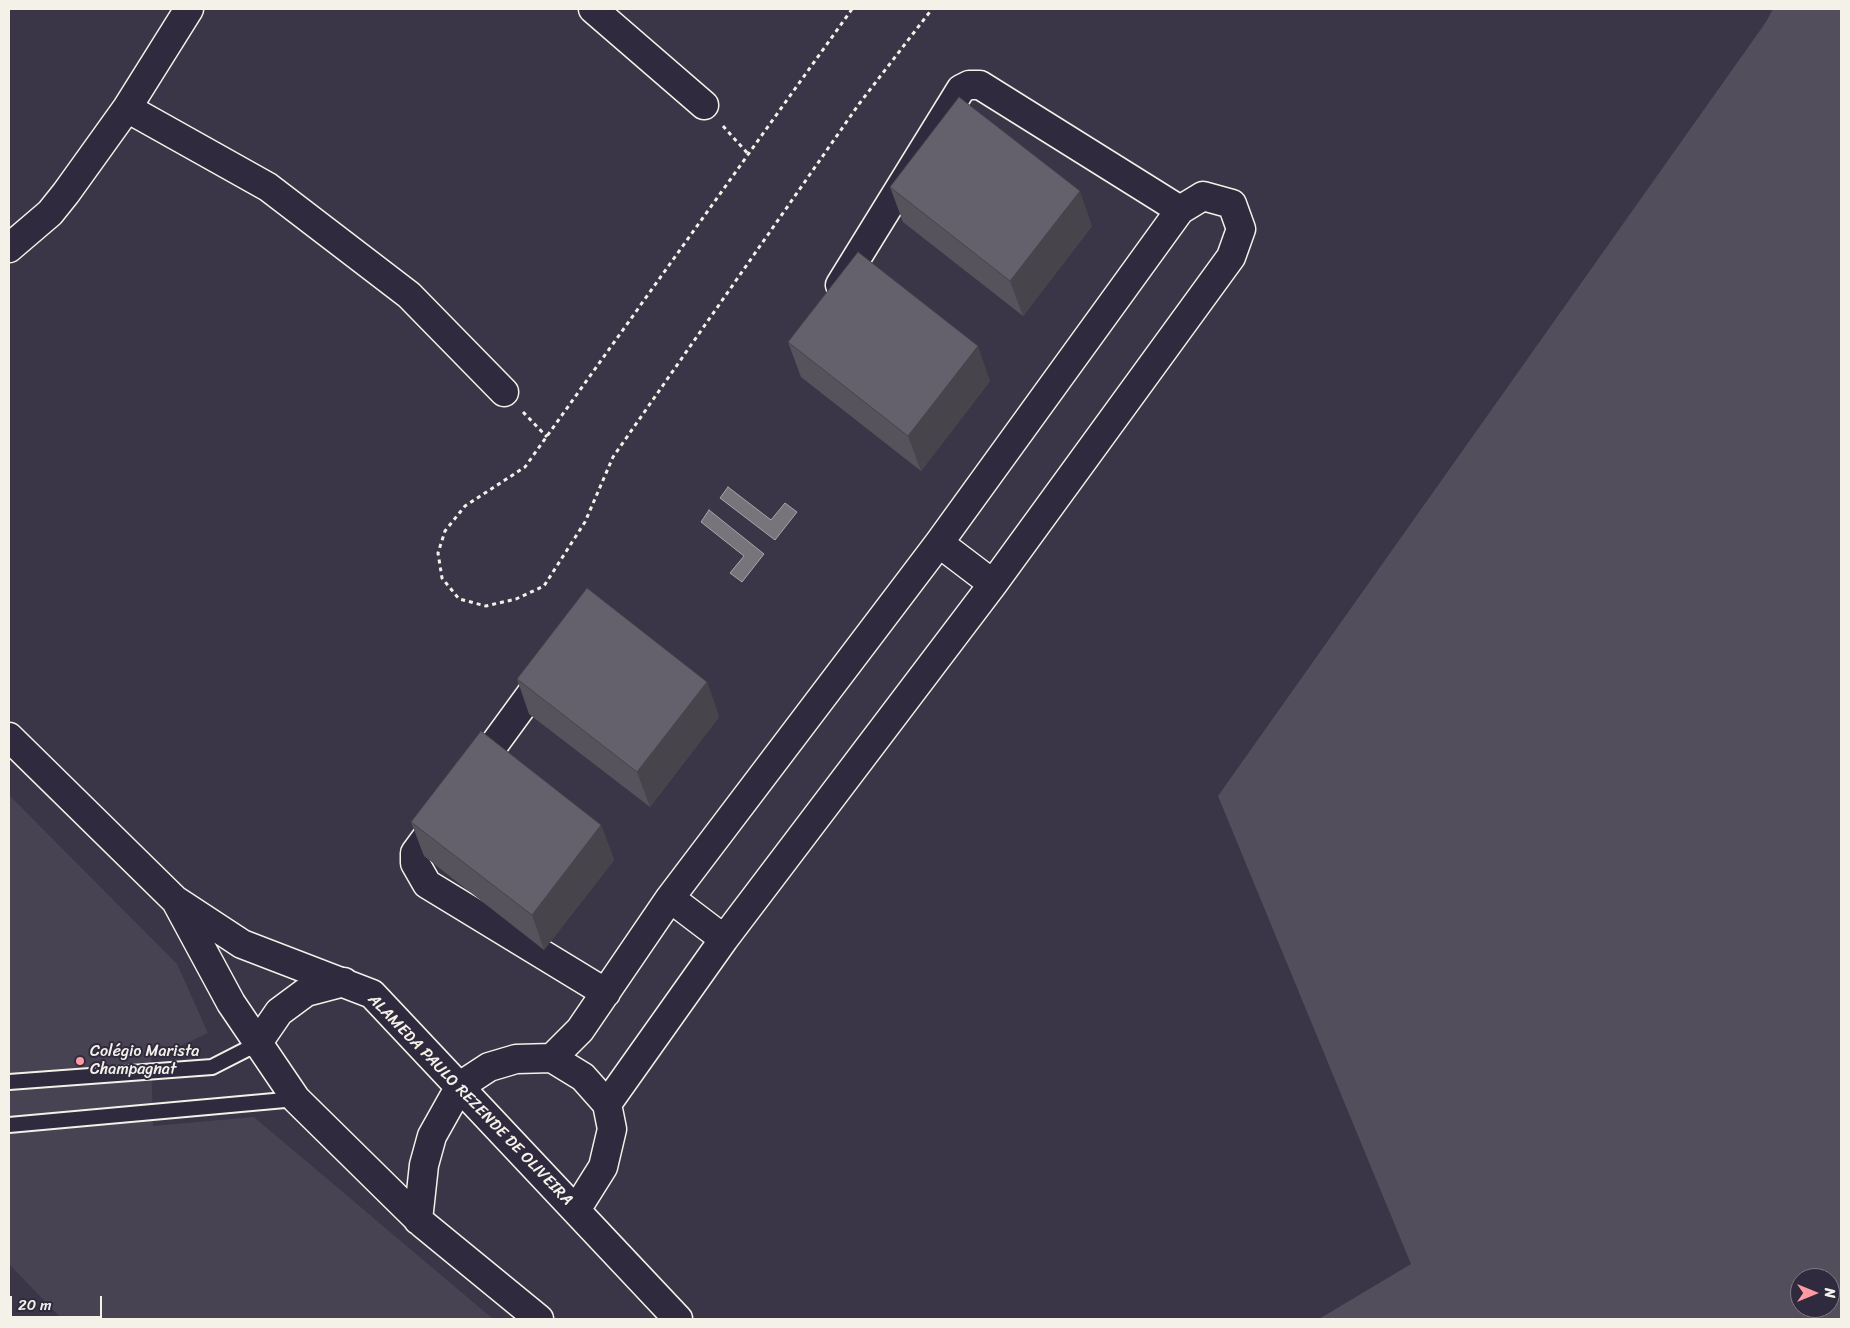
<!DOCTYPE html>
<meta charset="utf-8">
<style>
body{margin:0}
#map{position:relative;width:1850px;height:1328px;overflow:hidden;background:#3b3647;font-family:Sriracha,sans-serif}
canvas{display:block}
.frame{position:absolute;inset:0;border:10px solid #f4f1e8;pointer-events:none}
.north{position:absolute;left:1790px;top:1268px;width:50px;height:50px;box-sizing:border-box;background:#2f2a3d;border:1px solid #7e7a81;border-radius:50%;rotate:90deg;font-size:14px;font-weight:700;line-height:20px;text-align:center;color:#f4f1e8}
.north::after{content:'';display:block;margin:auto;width:18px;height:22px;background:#ff9aa2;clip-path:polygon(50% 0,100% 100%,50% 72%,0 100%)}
.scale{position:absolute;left:10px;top:1296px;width:92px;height:22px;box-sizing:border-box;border:2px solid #f4f1e8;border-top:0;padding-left:6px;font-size:15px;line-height:18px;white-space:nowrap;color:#f4f1e8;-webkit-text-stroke:4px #2f2a3d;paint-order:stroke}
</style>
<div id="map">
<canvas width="1850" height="1328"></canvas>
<div class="frame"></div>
<div class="north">N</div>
<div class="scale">20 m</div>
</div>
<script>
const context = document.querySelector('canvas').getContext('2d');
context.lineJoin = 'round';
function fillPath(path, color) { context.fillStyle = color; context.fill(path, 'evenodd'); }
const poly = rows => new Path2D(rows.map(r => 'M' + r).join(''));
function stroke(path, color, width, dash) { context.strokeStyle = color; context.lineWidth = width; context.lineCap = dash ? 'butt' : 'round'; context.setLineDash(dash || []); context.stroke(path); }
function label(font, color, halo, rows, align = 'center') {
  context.font = font + ' Sriracha,sans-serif'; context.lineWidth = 4; context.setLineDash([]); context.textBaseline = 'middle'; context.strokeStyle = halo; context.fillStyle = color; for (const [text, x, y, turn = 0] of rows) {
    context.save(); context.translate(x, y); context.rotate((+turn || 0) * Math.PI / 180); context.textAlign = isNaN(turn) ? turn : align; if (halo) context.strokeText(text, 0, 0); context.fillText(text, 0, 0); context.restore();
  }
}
fillPath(poly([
 [9,795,177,964,208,1033,178,1047,151,1050,153,1126,254,1117,493,1319,62,1319,9,1264]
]), '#484352');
fillPath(poly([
 [1773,9,1841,9,1841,1319,1319,1319,1411,1264,1218,796,1766,22],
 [1800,1278,1830,1278,1830,1308,1800,1308]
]), '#534e5c');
const water = poly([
 [728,487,771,520,785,503,797,512,775,540,720,498,728,487],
 [709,510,764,554,742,582,730,573,744,556,701,522,709,510]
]);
fillPath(water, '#78747b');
stroke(water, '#aaa6a7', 1);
const service = poly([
 [9,1082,212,1067,257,1044],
 [9,1125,296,1099]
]);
const minor = poly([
 [593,9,704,105],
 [127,108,268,187,409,295,504,392],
 [9,248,50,213,66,193,127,108,189,9],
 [840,285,961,89,969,85,980,85,1180,210],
 [939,543,993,584],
 [9,737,175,900,242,944,372,994,678,1319],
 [474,772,547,672],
 [443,815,415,853,415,863,427,884,606,993],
 [670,898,724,939],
 [177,903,231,1003,296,1099,423,1224,539,1319],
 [257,1044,279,1012,306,992,344,982],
 [552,1058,580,1030,670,898,939,543,1180,210,1203,196,1232,204,1241,229,1231,257,993,584,724,939,607,1104],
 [418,1220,424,1165,432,1136,460,1086,489,1067,516,1059,552,1058,583,1077,607,1104,612,1129,603,1167,576,1210]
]);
stroke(service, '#f4f1e8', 18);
stroke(minor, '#f4f1e8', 31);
stroke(poly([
 [852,9,525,467,465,506,445,531,438,553,442,578,459,599,486,606,516,599,544,586,585,522,613,457,859,104,932,9],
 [723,126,749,155],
 [523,412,547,437]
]), '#f4f1e8', 3, [4, 4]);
stroke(service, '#2f2a3d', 14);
stroke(minor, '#2f2a3d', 28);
fillPath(poly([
 [890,187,1092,226,1023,316,903,222],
 [788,342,990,381,921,471,801,377],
 [517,679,707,682,719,717,650,807,529,714],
 [411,822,601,825,614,860,544,950,424,856]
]), '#57535d');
fillPath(poly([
 [1080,191,1092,226,1023,316,1010,281],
 [978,346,990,381,921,471,908,436],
 [707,682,719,717,650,807,637,772],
 [601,825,614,860,544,950,532,915]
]), '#47444c');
const building = poly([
 [959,97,1080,191,1010,281,890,187,959,97],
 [858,252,978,346,908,436,788,342,858,252],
 [587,588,707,682,637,772,517,679,587,588],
 [481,731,601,825,532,915,411,822,481,731]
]);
fillPath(building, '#65616c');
stroke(building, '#47444c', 1);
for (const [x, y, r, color] of [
 [80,1061,5,"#ff9aa2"]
]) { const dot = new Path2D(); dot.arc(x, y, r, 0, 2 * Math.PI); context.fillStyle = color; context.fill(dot); stroke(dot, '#2f2a3d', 2); }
label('16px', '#f4f1e8', '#2f2a3d', [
 ["Colégio Marista",90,1052],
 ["Champagnat",90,1070]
], 'left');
label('16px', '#f4f1e8', '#2f2a3d', [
 ["ALAMEDA PAULO REZENDE DE OLIVEIRA",470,1100,46]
]);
</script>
